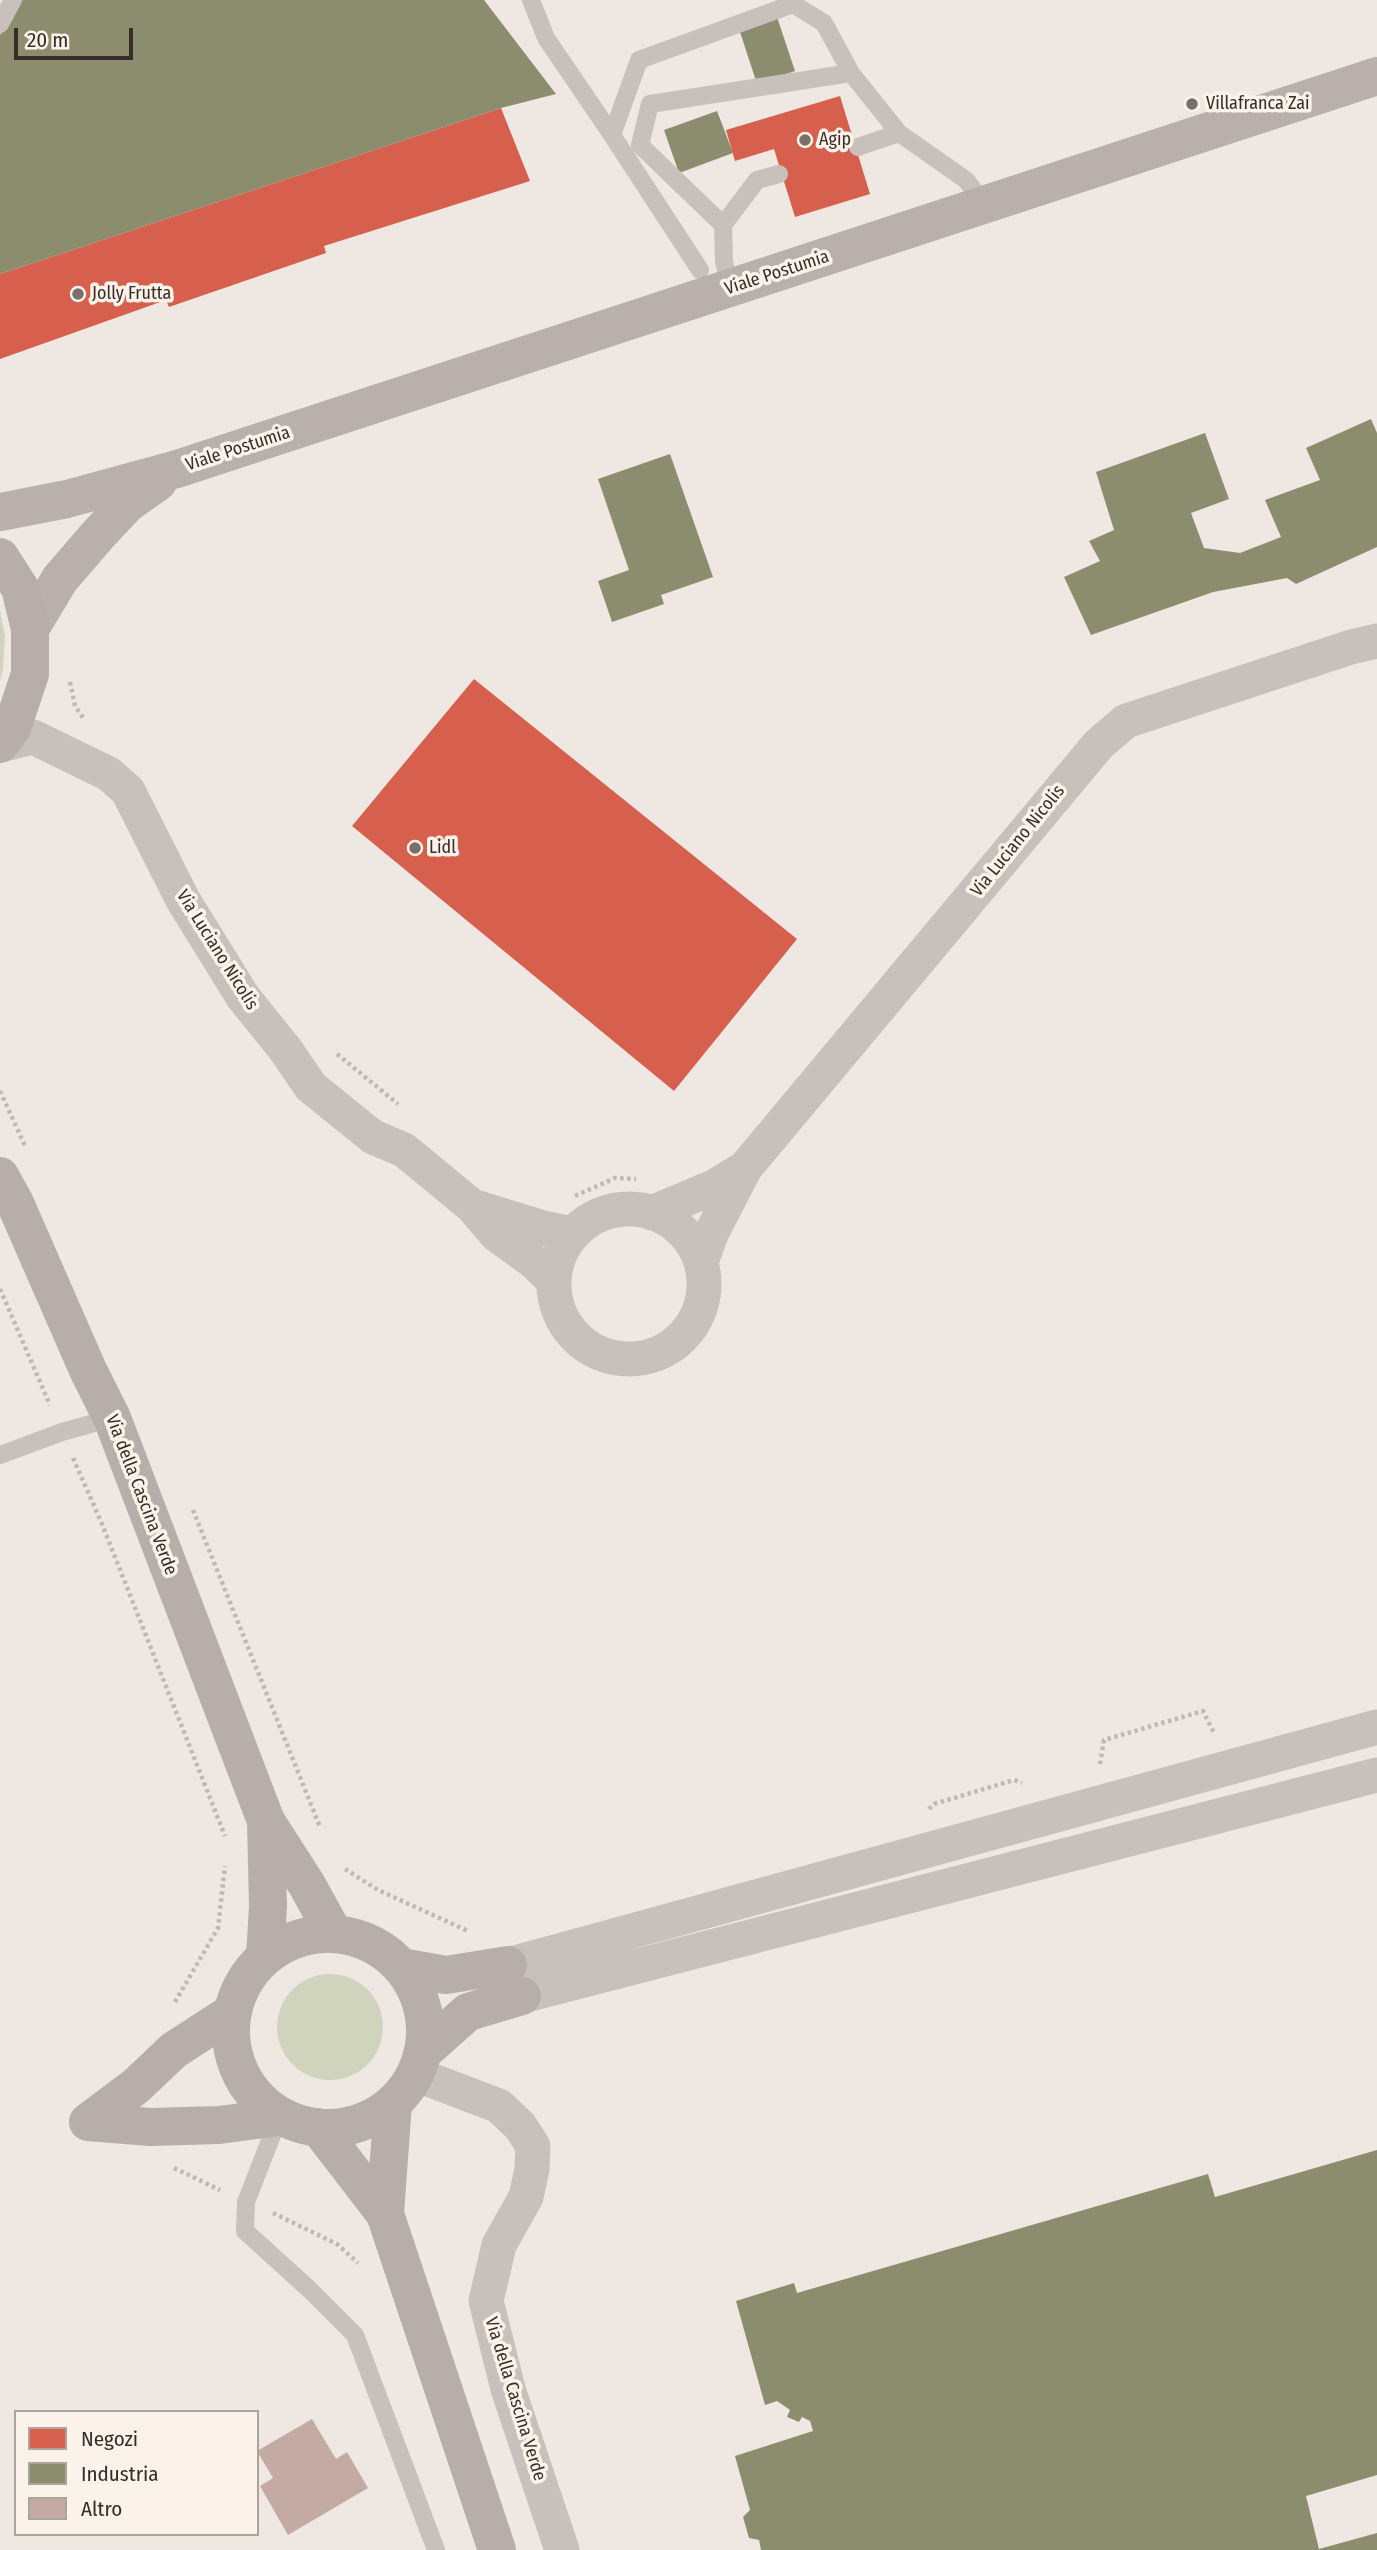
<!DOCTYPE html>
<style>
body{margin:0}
#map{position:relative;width:1377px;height:2550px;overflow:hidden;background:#efe8e2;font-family:"Fira Sans Condensed",sans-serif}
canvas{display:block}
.legend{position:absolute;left:14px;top:2410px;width:245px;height:126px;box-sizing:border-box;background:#fbf2ea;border:2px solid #ada39d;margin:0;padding:9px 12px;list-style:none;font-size:21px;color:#392d29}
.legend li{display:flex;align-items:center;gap:14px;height:35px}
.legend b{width:35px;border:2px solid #ada39d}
.scale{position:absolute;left:14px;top:28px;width:119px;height:32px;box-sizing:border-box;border:4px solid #392d29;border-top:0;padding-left:9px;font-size:21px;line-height:24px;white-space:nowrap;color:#392d29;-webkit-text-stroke:5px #fbf2ea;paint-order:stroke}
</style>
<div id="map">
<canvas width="1377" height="2550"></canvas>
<ul class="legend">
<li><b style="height:19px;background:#d6604d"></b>Negozi</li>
<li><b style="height:19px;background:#8c8c6e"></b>Industria</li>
<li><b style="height:19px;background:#c3aaa3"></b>Altro</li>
</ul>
<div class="scale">20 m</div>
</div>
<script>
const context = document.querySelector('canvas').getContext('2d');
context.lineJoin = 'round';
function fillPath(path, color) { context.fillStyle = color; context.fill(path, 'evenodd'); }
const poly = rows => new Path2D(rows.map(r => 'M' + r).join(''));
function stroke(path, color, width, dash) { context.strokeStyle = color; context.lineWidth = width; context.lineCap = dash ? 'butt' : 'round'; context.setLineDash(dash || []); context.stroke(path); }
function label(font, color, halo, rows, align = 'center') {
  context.font = font + ' "Fira Sans Condensed",sans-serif'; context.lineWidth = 7; context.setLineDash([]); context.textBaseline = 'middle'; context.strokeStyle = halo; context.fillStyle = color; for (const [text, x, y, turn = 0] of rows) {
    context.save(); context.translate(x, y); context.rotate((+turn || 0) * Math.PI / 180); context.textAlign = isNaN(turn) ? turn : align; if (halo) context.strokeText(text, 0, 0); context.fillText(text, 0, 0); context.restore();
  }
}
fillPath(poly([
 [0,611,5,637,3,668,0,681],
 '277 2027a53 53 0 1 1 106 0a53 53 0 1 1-106 0Z'
]), '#d1d4bc');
fillPath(poly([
 [840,96,870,194,795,217,774,149,735,161,726,130],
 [501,108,530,181,324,246,326,253,169,307,166,300,0,359,0,274],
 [474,679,797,939,674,1091,352,826]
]), '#d6604d');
fillPath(poly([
 [19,0,484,0,556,94,501,108,0,274,0,35],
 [777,17,795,71,757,84,739,29],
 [717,111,733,153,679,173,664,130],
 [1371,419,1377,433,1377,547,1296,584,1287,578,1213,592,1091,635,1064,577,1100,561,1089,541,1114,530,1096,472,1205,433,1229,499,1191,513,1204,548,1240,553,1281,537,1265,500,1320,480,1306,448],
 [670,454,713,577,661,595,664,604,612,622,598,581,629,570,598,479],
 [1377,2150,1377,2475,1306,2496,1319,2549,1377,2533,1377,2550,761,2550,759,2540,749,2538,743,2517,750,2510,735,2456,813,2431,810,2421,802,2417,799,2422,787,2417,790,2410,777,2401,765,2405,736,2301,794,2283,797,2293,1208,2174,1215,2197]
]), '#8c8c6e');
fillPath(poly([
 [312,2419,336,2459,347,2452,368,2488,288,2535,260,2486,273,2478,257,2451]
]), '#c3aaa3');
stroke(poly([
 [70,682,75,706,84,719],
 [337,1054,398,1104],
 [0,1091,25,1146],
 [575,1196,615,1178,636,1179],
 [0,1289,50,1405],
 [73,1458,102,1524,225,1836],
 [193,1510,320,1827],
 [1100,1764,1104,1740,1203,1711,1214,1733],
 [929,1809,934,1804,1014,1780,1022,1783],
 [345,1869,378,1890,468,1931],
 [175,2002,218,1928,225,1866],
 [174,2168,220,2190],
 [273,2213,337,2244,358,2263]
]), '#c1b8b3', 4.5, [3.5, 3.5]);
stroke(poly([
 [531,0,546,38,612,135],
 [0,24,13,0],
 [858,147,899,133],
 [723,225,640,145,650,104,851,73,899,133,966,180,985,205],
 [700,270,612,135,639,60,793,4,824,23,851,73],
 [731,288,724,262,723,225,757,180,779,174],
 [0,1455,62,1432,112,1418],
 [280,2115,246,2202,245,2231,310,2290,355,2335,436,2550]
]), '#c8c0bb', 18);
stroke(poly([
 [0,745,33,737,109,774,128,791,183,900,243,997,285,1049,311,1087,373,1137,404,1150,472,1206,497,1235,533,1261,553,1280],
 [472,1206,543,1228,572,1234],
 '554 1284a75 75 0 1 1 150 0a75 75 0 1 1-150 0Z',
 [652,1213,714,1187,745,1168],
 [701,1262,712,1232,745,1168,1099,744,1126,721,1351,647,1377,641],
 [508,1965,1377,1727],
 [522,1996,1377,1775],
 [415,2074,499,2106,520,2126,533,2146,532,2169,526,2197,499,2245,486,2301,508,2389,562,2550]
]), '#c8c0bb', 35);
stroke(poly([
 [0,512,67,499,177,469,1377,76],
 [30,629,60,579,97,536,127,504,158,482]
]), '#b9b0ab', 38);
stroke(poly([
 [0,557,20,588,30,629,30,674,12,728,0,744],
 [0,1176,15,1203,88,1370,112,1418,266,1821,307,1885,334,1934],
 '231 2031a97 97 0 1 1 194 0a97 97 0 1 1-194 0Z',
 [265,1957,268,1907,266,1821],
 [401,1967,446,1975,508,1965],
 [423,2052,468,2012,522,1996],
 [88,2122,150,2127,219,2125,279,2117],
 [88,2122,136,2086,174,2050,233,2012],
 [318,2127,385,2214,497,2550],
 [385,2214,393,2103]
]), '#b7aeaa', 38);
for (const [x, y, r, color] of [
 [1192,104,7,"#796e6a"],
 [805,140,7,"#796e6a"],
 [78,294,7,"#796e6a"],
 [415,848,7,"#796e6a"]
]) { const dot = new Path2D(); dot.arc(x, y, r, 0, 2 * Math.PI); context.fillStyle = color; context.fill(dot); stroke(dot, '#fbf2ea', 2.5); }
label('18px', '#392d29', '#fbf2ea', [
 ["Villafranca Zai",1206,104],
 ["Agip",819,140],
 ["Jolly Frutta",92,294],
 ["Lidl",429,848]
], 'left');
label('18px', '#392d29', '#fbf2ea', [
 ["Viale Postumia",777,273,-18],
 ["Viale Postumia",238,449,-18],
 ["Via Luciano Nicolis",1018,841,-51],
 ["Via Luciano Nicolis",217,950,58],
 ["Via della Cascina Verde",141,1495,69],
 ["Via della Cascina Verde",515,2399,73]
]);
</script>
